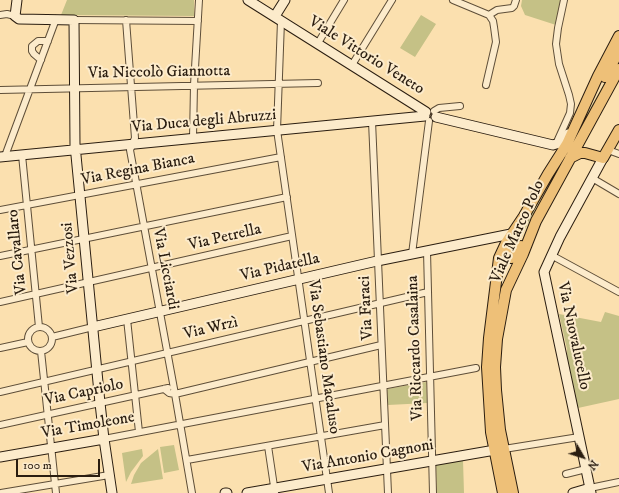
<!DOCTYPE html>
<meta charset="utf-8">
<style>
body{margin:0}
#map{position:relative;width:619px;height:493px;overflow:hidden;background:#fbe0af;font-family:"IM FELL DW Pica",serif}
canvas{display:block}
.north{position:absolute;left:563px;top:437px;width:40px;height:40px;-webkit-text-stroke:3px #fcebcb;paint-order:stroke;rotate:129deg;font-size:11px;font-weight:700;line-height:16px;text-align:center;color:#2a1d10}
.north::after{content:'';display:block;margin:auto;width:14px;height:18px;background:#2a1d10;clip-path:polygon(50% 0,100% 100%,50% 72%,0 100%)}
.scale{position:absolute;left:16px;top:459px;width:84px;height:18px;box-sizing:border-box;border:2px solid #2a1d10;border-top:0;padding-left:5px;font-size:12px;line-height:14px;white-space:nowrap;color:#2a1d10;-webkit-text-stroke:3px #fcebcb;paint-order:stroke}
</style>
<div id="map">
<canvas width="619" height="493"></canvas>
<div class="north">N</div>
<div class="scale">100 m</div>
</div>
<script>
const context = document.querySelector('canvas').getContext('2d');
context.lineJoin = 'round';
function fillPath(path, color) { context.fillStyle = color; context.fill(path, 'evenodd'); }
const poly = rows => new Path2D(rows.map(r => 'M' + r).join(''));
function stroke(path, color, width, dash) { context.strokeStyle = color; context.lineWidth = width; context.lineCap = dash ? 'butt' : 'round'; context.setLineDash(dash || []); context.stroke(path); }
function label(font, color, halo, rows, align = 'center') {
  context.font = font + ' "IM FELL DW Pica",serif'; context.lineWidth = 4; context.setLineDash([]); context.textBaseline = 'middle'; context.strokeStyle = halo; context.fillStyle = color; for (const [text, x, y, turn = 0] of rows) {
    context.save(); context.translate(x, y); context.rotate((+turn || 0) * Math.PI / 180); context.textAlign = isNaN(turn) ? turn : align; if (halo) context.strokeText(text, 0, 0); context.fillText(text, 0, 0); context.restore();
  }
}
fillPath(poly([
 [67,0,194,0,194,16,61,15],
 [522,0,561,0,556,25,525,15,521,6],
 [421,15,436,24,415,57,400,48],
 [606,80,608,81,542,196,512,255,508,249,509,246,528,220],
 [605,312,619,316,619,399,578,408,567,360,567,349,559,314,601,322],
 [426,382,427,403,388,405,387,389],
 [174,445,179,470,164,473,160,447],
 [142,449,143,456,131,472,126,482,122,453],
 [158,449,163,479,131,484,134,475,141,463],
 [463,460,464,493,437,493,436,465]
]), '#c5c186');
const street = poly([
 [453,0,489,15],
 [0,15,7,14,15,16],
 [74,20,198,21],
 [126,20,135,138,130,150,175,394,192,493],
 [281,21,277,130,329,493],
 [318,43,344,0],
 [41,60,34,54,32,51,32,46,38,41,48,41],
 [352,65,392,0],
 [486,85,496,42,494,27,493,21,489,15,497,10,512,8,514,6,516,0],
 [0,90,318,83],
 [434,111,439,108,460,106],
 [372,121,388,493],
 [193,138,194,85,199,0],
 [556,144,570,113,571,104,569,95,559,64,556,44,558,28,564,0],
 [608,150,619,154],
 [22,155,39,327],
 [5,156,56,19],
 [592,178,619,194],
 [0,210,281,157],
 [427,251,433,493],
 [412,254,429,121],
 [551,255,619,292],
 [0,256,287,197],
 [0,302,292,236],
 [127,319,139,432],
 '28 339a12 12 0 1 1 24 0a12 12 0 1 1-24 0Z',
 [52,337,93,327],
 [0,348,28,342],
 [41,351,56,493],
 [164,389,169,393,175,394,381,345],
 [0,392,428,292],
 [0,425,168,388],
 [104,439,476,368],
 [268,446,275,493],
 [504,449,579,437],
 [187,460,385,425],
 [566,474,586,469],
 [590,488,619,482],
 [1,493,109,475]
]);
const secondary = poly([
 [17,0,15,16,19,19,74,20,75,145,100,403,104,439,112,493],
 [248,0,426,112],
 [275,16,285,0],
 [436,117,553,145,563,142,568,134],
 [0,157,425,116],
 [93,327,377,261,511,234],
 [0,457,104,439],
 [225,493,227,493],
 [247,493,495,450],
 [573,493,590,488],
 [591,493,544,272,560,237,603,158]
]);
const primary = poly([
 [605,77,619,51],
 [570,158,580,153,585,153,603,158,619,130],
 [506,243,506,255,511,258,516,256,521,246],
 [503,493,491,432,487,367,489,338,499,258,506,243,524,216,548,174,567,144,598,76,619,36],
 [513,493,500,430,496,390,495,367,497,339,506,290,523,254,536,221,619,69]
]);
stroke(street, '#5e4e38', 8);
stroke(secondary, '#2a1d10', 11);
stroke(primary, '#2a1d10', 12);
stroke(street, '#fcebcb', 6);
stroke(secondary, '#fcebcb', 9);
stroke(primary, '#eec078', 10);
label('16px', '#2a1d10', '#fcebcb', [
 ["Viale Vittorio Veneto",366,56,32],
 ["Via Niccolò Giannotta",159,73,-1],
 ["Via Duca degli Abruzzi",204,122,-5],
 ["Via Regina Bianca",138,170,-11],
 ["Viale Marco Polo",518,232,-66],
 ["Via Petrella",225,238,-13],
 ["Via Cavallaro",18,252,-96],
 ["Via Vezzosi",71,258,-95],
 ["Via Pidatella",280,268,-13],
 ["Via Licciardi",165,269,79],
 ["Via Faraci",367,308,-93],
 ["Via Wrzì",211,329,-13],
 ["Via Nuovalucello",573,336,78],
 ["Via Riccardo Casalaina",416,348,-92],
 ["Via Sebastiano Macaluso",323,357,82],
 ["Via Capriolo",84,393,-12],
 ["Via Timoleone",88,426,-10],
 ["Via Antonio Cagnoni",368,457,-10]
]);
</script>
